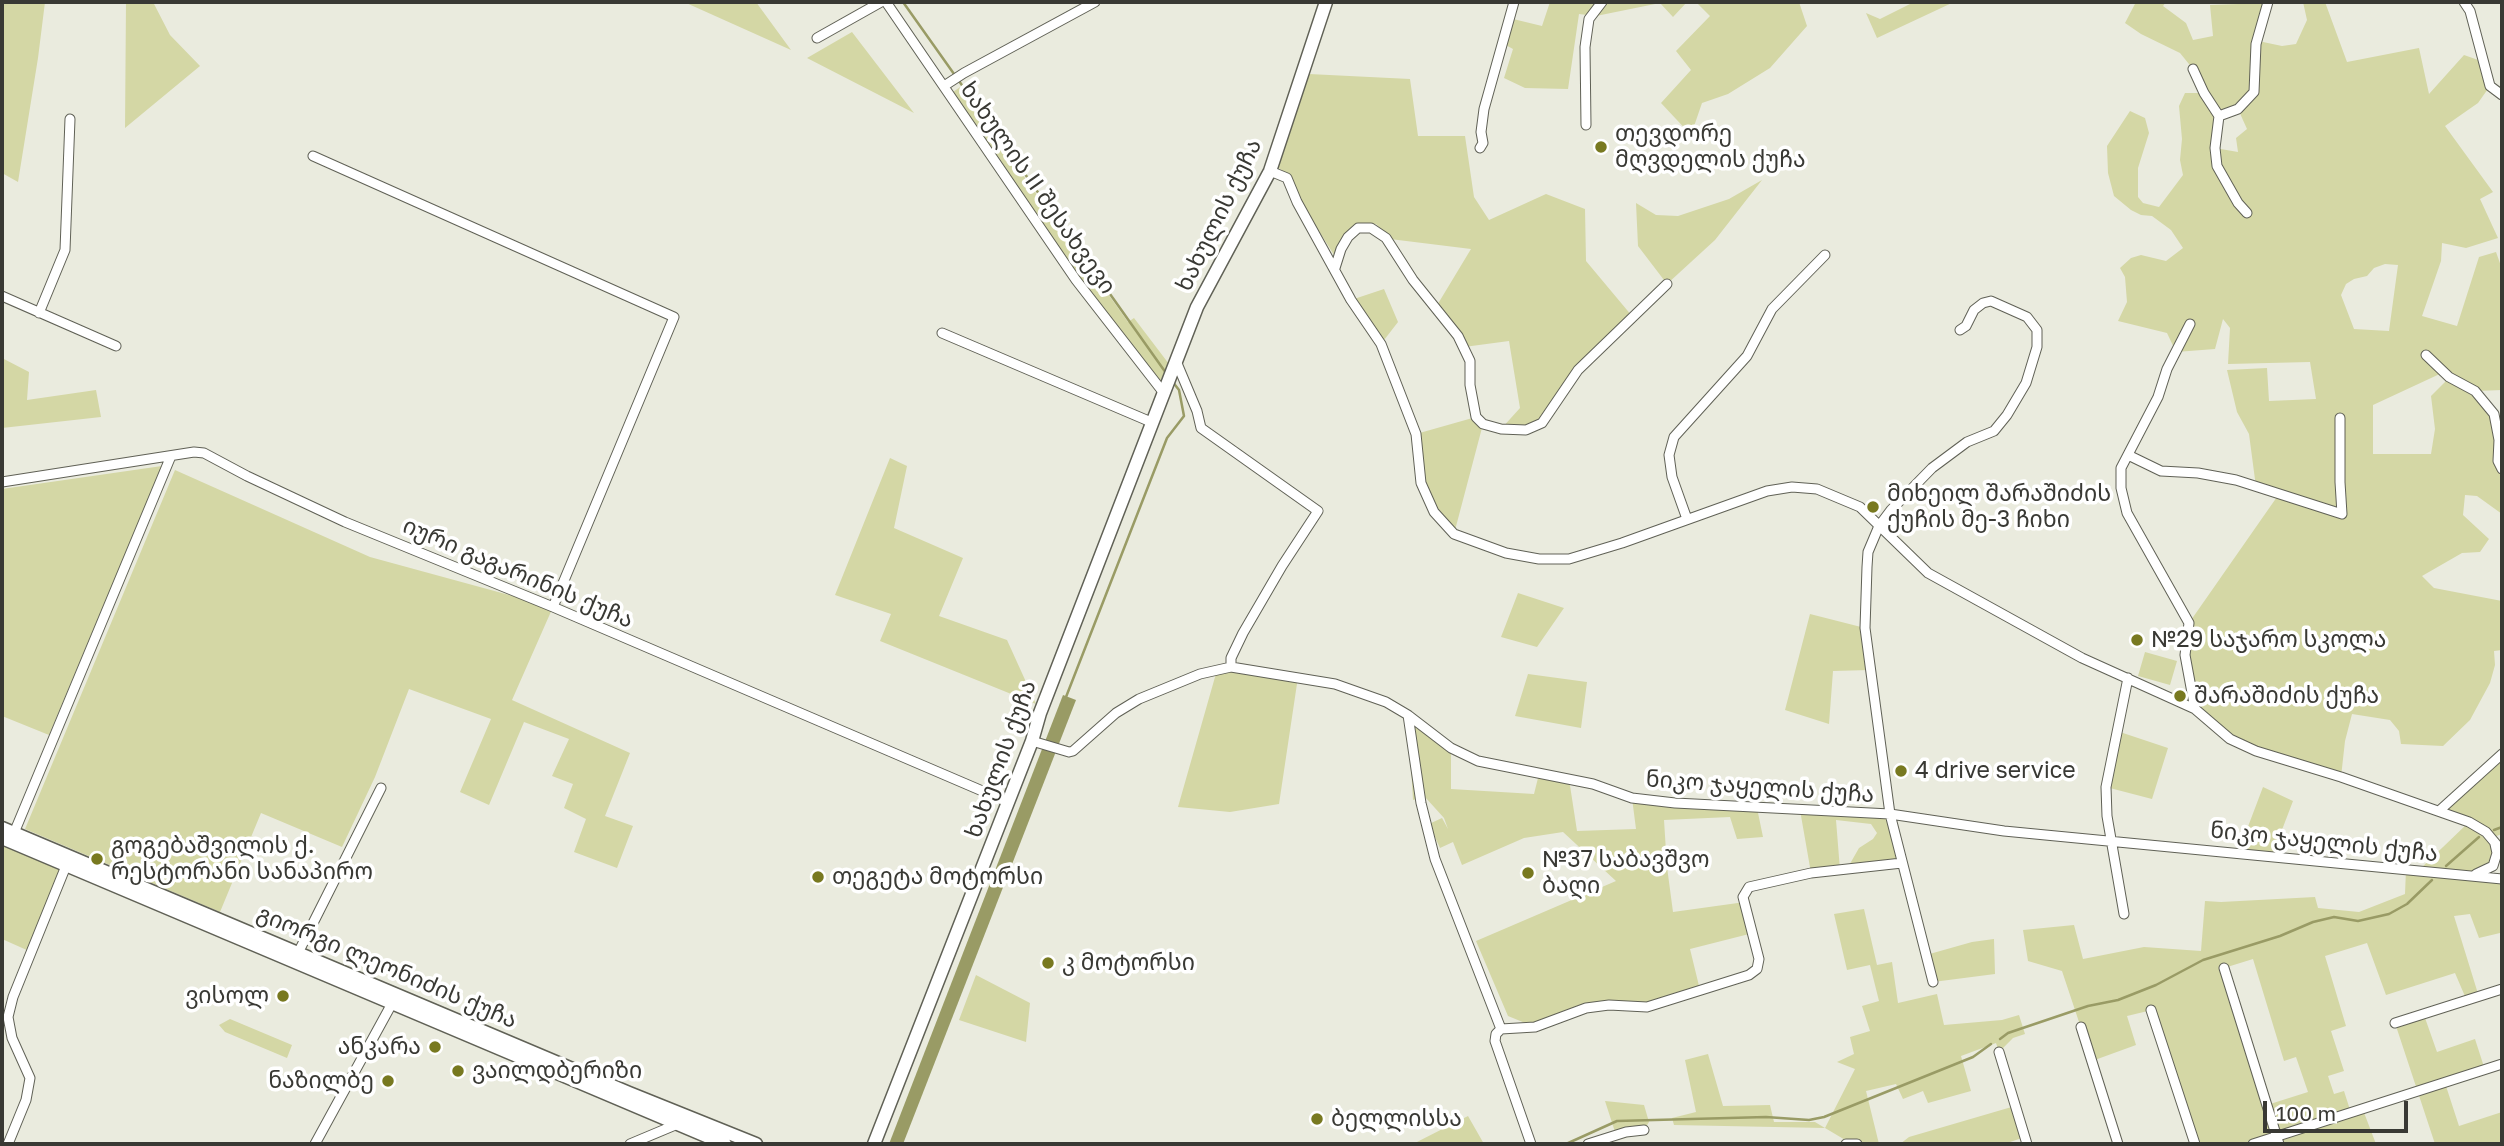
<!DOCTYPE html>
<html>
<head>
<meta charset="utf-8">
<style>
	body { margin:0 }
	#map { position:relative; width:2504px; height:1146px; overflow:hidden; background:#eaebde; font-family:"Golos Text",sans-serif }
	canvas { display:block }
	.frame { position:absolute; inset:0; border:4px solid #393934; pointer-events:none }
	.scale { position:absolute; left:2263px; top:1101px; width:145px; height:32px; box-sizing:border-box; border:4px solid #393934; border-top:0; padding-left:9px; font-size:21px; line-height:24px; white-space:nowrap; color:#393934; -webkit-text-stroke:5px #fff; paint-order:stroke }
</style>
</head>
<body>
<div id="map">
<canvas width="2504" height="1146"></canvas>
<div class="frame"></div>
<div class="scale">100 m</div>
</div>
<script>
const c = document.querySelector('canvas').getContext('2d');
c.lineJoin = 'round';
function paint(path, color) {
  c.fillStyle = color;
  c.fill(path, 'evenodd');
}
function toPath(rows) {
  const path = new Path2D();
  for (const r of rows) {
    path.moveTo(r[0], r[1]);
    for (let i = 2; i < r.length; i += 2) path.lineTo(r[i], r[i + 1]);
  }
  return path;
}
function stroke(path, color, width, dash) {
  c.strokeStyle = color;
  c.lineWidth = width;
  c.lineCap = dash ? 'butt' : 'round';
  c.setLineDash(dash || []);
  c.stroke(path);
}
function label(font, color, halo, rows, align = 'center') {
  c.font = font + ' "Golos Text","Noto Sans Georgian",sans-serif';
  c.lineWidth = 7;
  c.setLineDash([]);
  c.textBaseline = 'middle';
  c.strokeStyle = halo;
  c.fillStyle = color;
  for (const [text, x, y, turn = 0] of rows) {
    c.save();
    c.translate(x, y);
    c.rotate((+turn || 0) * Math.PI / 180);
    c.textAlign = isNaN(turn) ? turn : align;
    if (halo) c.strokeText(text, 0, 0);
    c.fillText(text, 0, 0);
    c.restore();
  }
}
paint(toPath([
	[2,2,45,2,38,58,18,182,2,173],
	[126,2,153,2,170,35,200,66,125,128],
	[684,2,756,2,791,50],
	[1550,2,1687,2,1673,17,1660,3,1596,16,1579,14,1568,89,1525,88,1504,78,1513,49,1502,43,1509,18,1542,26],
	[1696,2,1799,2,1807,26,1770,68,1728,94,1702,103,1691,135,1661,103,1691,70,1676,51,1710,16],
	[1914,2,1954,2,1877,38,1866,13,1880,19],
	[2136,2,2166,2,2163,6,2186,23,2193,40,2213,36,2210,5,2267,3,2257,44,2263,42,2282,46,2296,44,2307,20,2303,2,2325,2,2347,62,2419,48,2429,94,2464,55,2481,61,2490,86,2478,103,2445,126,2493,192,2480,199,2498,238,2466,248,2442,243,2441,261,2422,316,2457,326,2479,257,2496,252,2502,269,2502,390,2476,391,2494,414,2502,469,2502,514,2477,496,2465,495,2463,515,2489,539,2480,552,2462,553,2422,576,2434,588,2502,601,2502,650,2494,651,2495,665,2490,683,2470,720,2443,746,2401,744,2399,731,2390,720,2352,714,2345,741,2341,777,2230,739,2192,708,2185,655,2189,623,2279,494,2256,487,2249,434,2237,412,2227,370,2267,368,2269,401,2316,399,2310,362,2228,364,2230,328,2223,319,2215,349,2176,352,2167,333,2118,321,2127,302,2125,277,2120,268,2131,258,2141,255,2166,261,2183,248,2171,230,2152,216,2141,215,2131,210,2114,196,2108,173,2107,146,2130,111,2145,118,2149,133,2138,168,2138,197,2143,203,2159,207,2183,175,2180,160,2182,139,2179,106,2185,93,2203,93,2193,69,2180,53,2141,34,2125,23],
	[2238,109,2247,129,2236,138,2238,152,2215,148,2219,116],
	[2385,264,2398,265,2389,331,2354,329,2341,295,2346,284,2354,279,2367,276,2374,268],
	[2444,372,2449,378,2431,396,2435,429,2431,454,2373,454,2373,405],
	[852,32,914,113,807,58],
	[1309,74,1410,79,1418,136,1465,136,1474,197,1489,220,1546,194,1585,209,1586,261,1632,316,1578,370,1542,423,1526,430,1501,429,1520,408,1509,341,1464,347,1436,307,1471,249,1390,239,1376,224,1357,223,1343,238,1336,258,1310,217,1289,175,1277,167],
	[966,83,1023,175,1128,322,1134,318,1169,364,1160,381,1076,279,953,92],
	[1762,180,1715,240,1667,284,1638,246,1636,203,1656,215,1678,216,1729,199],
	[1384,289,1398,322,1381,344,1351,300],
	[2,358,29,372,27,400,96,390,101,417,2,428],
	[1476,417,1483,424,1454,534,1434,512,1421,483,1416,434],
	[890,458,907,466,894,528,963,558,939,616,1007,640,1036,704,880,641,891,614,835,595],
	[162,466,49,735,2,716,2,489],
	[175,470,370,557,553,607,512,700,630,753,605,816,633,826,617,868,574,852,586,819,564,808,573,784,552,776,569,739,524,722,489,805,460,792,491,719,409,689,375,777,342,847,261,813,220,912,25,829],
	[1518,593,1564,608,1537,647,1501,637],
	[1810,614,1865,628,1870,670,1833,671,1829,724,1785,710],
	[2145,652,2177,661,2170,685,2138,676],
	[1217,670,1298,677,1279,804,1230,812,1178,807],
	[1528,674,1587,682,1581,728,1515,716],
	[1408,715,1451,748,1451,789,1534,794,1539,774,1569,779,1577,831,1636,829,1632,798,1757,808,1763,837,1737,839,1730,817,1664,820,1667,867,1673,912,1745,902,1753,933,1690,949,1700,990,1647,1007,1609,1005,1535,1027,1508,1016,1476,941,1616,881,1563,832,1524,838,1462,865,1453,842,1440,848,1429,824,1442,818,1448,829,1444,818,1425,797,1413,800],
	[2117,731,2168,748,2152,799,2106,787],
	[2502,754,2502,834,2491,838,2496,859,2473,876,2502,879,2502,936,2500,933,2479,938,2470,914,2454,916,2479,997,2467,1001,2455,973,2386,995,2367,943,2325,956,2346,1026,2331,1031,2344,1071,2328,1076,2334,1094,2344,1091,2351,1113,2363,1110,2376,1144,2195,1144,2152,1010,2127,1016,2136,1045,2092,1061,2062,971,2028,961,2023,930,2074,925,2083,959,2144,947,2201,951,2205,901,2221,902,2315,897,2318,908,2359,912,2405,894,2406,870,2418,871,2468,823,2439,811],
	[2253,959,2284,1061,2296,1057,2308,1092,2267,1105,2224,968],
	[2263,787,2293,801,2272,856,2238,853],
	[1800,810,1890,814,1902,863,1847,869,1859,848,1873,839,1877,833,1871,824,1836,820,1840,870,1811,873],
	[2,843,62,868,29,951,2,939],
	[1864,909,1877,965,1892,962,1898,1003,1937,994,1944,1025,2002,1020,2019,1015,2025,1034,2013,1038,1999,1052,1996,1043,1961,1056,1971,1091,1928,1103,1923,1091,1903,1099,1896,1084,1866,1091,1879,1144,1672,1144,1680,1142,1852,1144,1825,1128,1674,1125,1672,1118,1696,1112,1685,1060,1708,1054,1723,1106,1770,1105,1774,1122,1815,1122,1825,1128,1855,1069,1837,1062,1854,1054,1850,1037,1870,1031,1862,1006,1879,1001,1870,965,1847,970,1834,914],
	[1994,939,1995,974,1933,982,1926,955,1972,942],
	[976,975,1030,1003,1026,1042,959,1020],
	[2424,1015,2437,1052,2475,1039,2485,1070,2445,1083,2459,1126,2502,1112,2502,1144,2435,1144,2395,1023],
	[230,1019,292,1045,287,1058,225,1032,219,1025],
	[1605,1101,1644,1105,1649,1122,1644,1130,1616,1135],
	[2015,1106,2025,1137,2004,1144,1900,1144,1909,1137],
	[1468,1116,1484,1144,1413,1144]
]), '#d4d7a5');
paint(toPath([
	[1063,695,1076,700,903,1144,889,1144]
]), '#999b65');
stroke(toPath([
	[903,2,1166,373],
	[1066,697,1167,438,1184,416,1179,390,1172,381],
	[2494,830,2502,827],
	[2446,866,2479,837],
	[2000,1039,2008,1033,2088,1006,2118,1000,2156,985,2203,960,2280,936,2313,922,2334,917,2358,921,2389,914,2407,904,2432,880],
	[1566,1144,1617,1121,1766,1117,1809,1120,1824,1117,1973,1057,1991,1044]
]), '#999b65', 2.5);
const street = toPath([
	[886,2,1076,280,1163,392],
	[2464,2,2470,11,2490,86,2502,95],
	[817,38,881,2],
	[2193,69,2204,93,2219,116,2215,148,2217,166,2238,203,2247,213],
	[944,86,964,73,1095,2],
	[2219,116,2238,109,2254,92,2256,44,2268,2],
	[1586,125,1585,47,1589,19,1602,2],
	[1480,148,1483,143,1481,132,1484,109,1514,2],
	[313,156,674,317,553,607],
	[1270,171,1287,178,1297,202,1351,300,1381,344,1416,434,1421,483,1434,512,1454,534,1506,553,1539,559,1569,559,1622,543,1767,491,1792,487,1817,489,1860,507,1928,573,2082,658,2195,709,2230,739,2256,751,2341,777,2469,822,2486,832,2502,851],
	[1335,268,1341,249,1348,237,1358,228,1371,228,1386,238,1413,280,1458,336,1470,361,1470,385,1476,417,1483,424,1501,429,1526,430,1542,423,1578,370,1667,284],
	[2,296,116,346],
	[39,313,65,250,70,119],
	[2190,324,2167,369,2158,397,2121,468,2121,488,2127,513,2189,623,2185,655,2195,709],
	[942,333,1151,422],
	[2426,355,2449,377,2475,391,2494,414,2499,440,2498,461,2502,469],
	[1176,361,1197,411,1201,428,1318,511,1282,566,1243,633,1231,658,1231,667],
	[2128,455,2161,471,2198,473,2236,480,2342,514,2340,482,2340,418],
	[2,482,194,452,204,453,247,476,345,522,553,607,1008,802],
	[1687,519,1672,477,1669,455,1674,437,1747,356,1772,309,1825,255],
	[1408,715,1421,803,1435,859,1501,1029],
	[1032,741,1069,752,1073,751,1116,713,1139,699,1200,674,1231,667,1335,684,1386,702,1408,715,1451,748,1478,761,1593,784,1632,798,1675,803,1890,814,2004,831,2502,879],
	[2439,811,2502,754],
	[14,833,171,456],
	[2476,874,2493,866,2497,853,2495,844],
	[2124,914,2107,816,2106,787,2128,678],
	[298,953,381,788],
	[2224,968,2279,1144],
	[1933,982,1890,814,1865,628,1867,567,1868,552,1879,526,1891,510,1932,468,1967,442,1994,431,2007,415,2026,383,2037,347,2037,330,2027,317,1991,301,1983,303,1974,310,1966,326,1960,330],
	[2151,1010,2195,1144],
	[2395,1023,2502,989],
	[2081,1027,2118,1144],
	[1999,1052,2027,1144],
	[8,1144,26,1100,30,1078,12,1038,8,1017,13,997,68,861],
	[315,1144,395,998],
	[630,1144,680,1123],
	[1531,1144,1495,1041,1496,1034,1501,1029,1535,1027,1586,1008,1609,1005,1647,1007,1749,975,1757,969,1759,959,1743,897,1749,887,1811,873,1902,863],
	[1588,1144,1626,1132,1644,1130],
	[1846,1144,1857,1144],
	[2253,1144,2502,1064]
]);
const secondary = toPath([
	[2,828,629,1093,756,1144],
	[2,838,725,1144],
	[874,1144,1032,741,1040,713,1197,307,1270,171,1326,2]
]);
stroke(street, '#606156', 11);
stroke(secondary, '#606156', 15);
stroke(street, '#fff', 9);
stroke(secondary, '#fff', 12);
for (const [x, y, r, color] of [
	[1601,147,7,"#787920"],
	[1873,507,7,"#787920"],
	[2137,640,7,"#787920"],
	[2180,696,7,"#787920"],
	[1901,771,7,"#787920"],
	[97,859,7,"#787920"],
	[1528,873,7,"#787920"],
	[818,877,7,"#787920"],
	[1048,963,7,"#787920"],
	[283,996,7,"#787920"],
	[435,1047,7,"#787920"],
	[458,1071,7,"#787920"],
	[388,1081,7,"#787920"],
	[1317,1119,7,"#787920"]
]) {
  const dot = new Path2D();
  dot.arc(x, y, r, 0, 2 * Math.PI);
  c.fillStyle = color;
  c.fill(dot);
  stroke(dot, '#fff', 2.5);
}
label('23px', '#393934', '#fff', [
	["თევდორე",1615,134],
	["მღვდელის ქუჩა",1615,160],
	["მიხეილ შარაშიძის",1887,494],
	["ქუჩის მე-3 ჩიხი",1887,520],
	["№29 საჯარო სკოლა",2151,640],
	["შარაშიძის ქუჩა",2194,696],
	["4 drive service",1915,771],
	["გოგებაშვილის ქ.",111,846],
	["რესტორანი სანაპირო",111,872],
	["№37 საბავშვო",1542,860],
	["ბაღი",1542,886],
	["თეგეტა მოტორსი",832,877],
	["კ მოტორსი",1062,963],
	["ვისოლ",269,996,"right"],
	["ანკარა",421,1047,"right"],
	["ვაილდბერიზი",472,1071],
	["ნაზილბე",374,1081,"right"],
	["ბელლისსა",1331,1119]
], 'left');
label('23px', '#393934', '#fff', [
	["ხახულის II შესახვევი",1038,188,55],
	["ხახულის ქუჩა",1219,215,-64],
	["იური გაგარინის ქუჩა",518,573,23],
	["ხახულის ქუჩა",1001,759,-70],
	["ნიკო ჯაყელის ქუჩა",1760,787,4],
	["ნიკო ჯაყელის ქუჩა",2324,842,6],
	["გიორგი ლეონიძის ქუჩა",387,967,23]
]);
</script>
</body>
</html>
